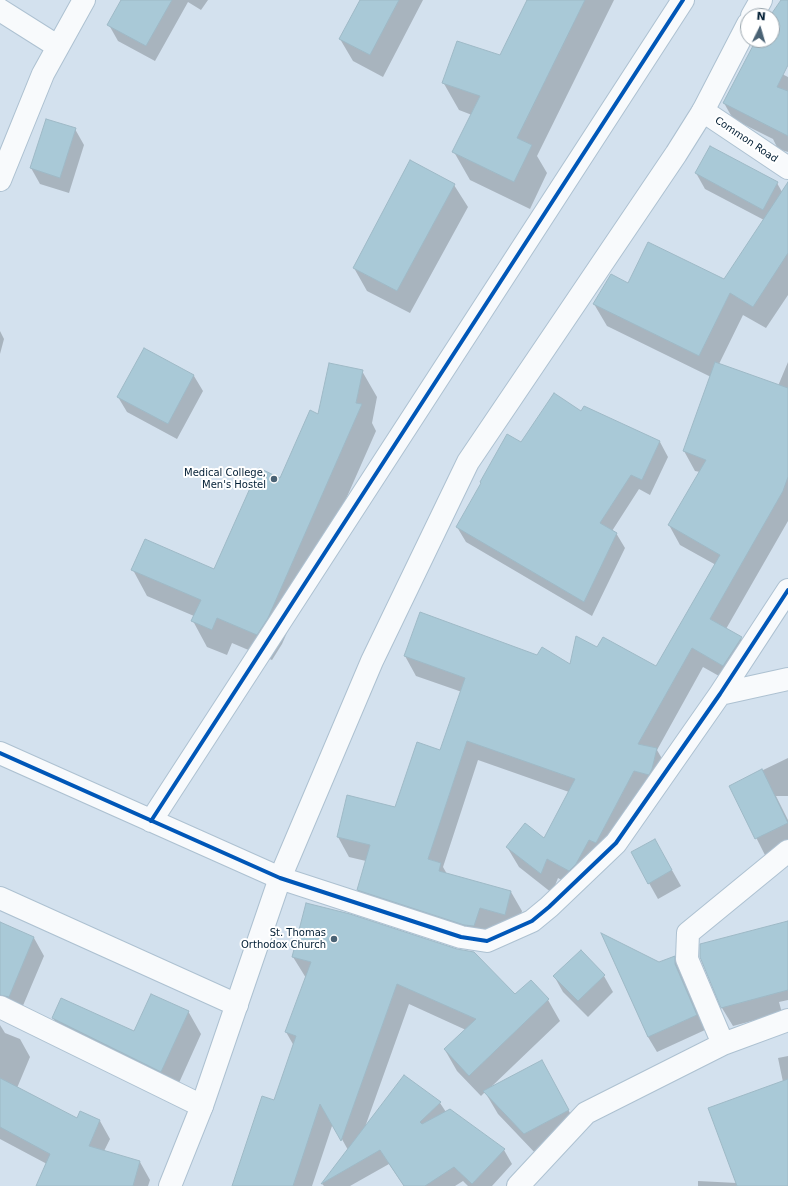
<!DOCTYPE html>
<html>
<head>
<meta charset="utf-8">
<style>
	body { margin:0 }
	#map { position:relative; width:788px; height:1186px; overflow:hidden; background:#d3e1ee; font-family:"DejaVu Sans",sans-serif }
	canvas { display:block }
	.north { position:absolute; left:740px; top:8px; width:40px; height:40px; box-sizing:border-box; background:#fff; border:1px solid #99a5ad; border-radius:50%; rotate:5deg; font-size:11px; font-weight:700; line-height:16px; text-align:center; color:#001d33 }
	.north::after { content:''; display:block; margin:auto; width:14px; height:18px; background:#4a6274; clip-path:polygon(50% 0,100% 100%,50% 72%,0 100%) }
</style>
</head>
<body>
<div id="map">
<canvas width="788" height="1186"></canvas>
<div class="north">N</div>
</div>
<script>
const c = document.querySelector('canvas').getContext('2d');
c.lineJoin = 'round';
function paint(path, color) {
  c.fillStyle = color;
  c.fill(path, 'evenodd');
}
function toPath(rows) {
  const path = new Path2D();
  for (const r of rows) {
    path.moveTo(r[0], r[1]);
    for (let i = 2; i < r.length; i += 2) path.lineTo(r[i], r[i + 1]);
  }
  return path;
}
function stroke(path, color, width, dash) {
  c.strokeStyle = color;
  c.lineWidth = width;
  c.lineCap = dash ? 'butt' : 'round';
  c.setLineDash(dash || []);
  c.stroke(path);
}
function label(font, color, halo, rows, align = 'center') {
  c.font = font + ' "DejaVu Sans",sans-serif';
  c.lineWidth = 4;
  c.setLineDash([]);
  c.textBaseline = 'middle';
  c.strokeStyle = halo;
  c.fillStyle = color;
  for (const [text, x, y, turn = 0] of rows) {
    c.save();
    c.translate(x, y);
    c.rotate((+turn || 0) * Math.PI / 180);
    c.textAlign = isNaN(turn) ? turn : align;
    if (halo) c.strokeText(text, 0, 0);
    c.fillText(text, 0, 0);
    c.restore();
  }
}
paint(toPath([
	[123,0,208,0,201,10,188,2,155,61,118,41,109,25],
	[361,0,423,0,383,77,353,61,340,39],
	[528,0,614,0,537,156,547,173,530,209,470,180,454,152,472,115,459,110,443,82,500,57],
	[748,57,788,77,788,152,778,149,773,139,733,119,724,103],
	[46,120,75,129,84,145,69,193,40,184,31,168],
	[696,173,777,183,786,199,788,211,788,295,766,328,743,315,719,364,778,386,788,362,788,521,726,629,741,638,753,658,735,685,703,667,657,750,668,769,580,890,558,878,552,893,519,867,507,847,544,840,569,792,478,760,443,867,447,874,511,892,522,911,516,934,491,927,485,946,369,909,358,890,366,861,349,857,338,837,396,808,441,751,462,692,416,676,405,656,538,656,571,665,597,649,657,668,716,565,680,545,669,525,700,472,695,471,684,451,711,377,607,326,594,304,628,285,724,281,764,220,705,189],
	[454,185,468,207,410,313,367,291,354,268],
	[0,331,4,339,0,354],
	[144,349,194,376,203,391,177,439,127,412,118,397],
	[362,371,377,397,372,423,376,431,282,644,272,660,232,643,227,655,207,647,193,621,194,616,147,596,133,570,215,570,281,479,319,415],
	[584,407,660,442,668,457,650,495,639,489,612,531,616,533,625,548,592,616,466,542,457,527,522,443,582,413],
	[788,758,788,796,776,796,788,820,788,846,766,857,730,786],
	[664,856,681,886,658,899,649,883],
	[788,922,788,1000,779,1002,782,1013,733,1026,722,1008],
	[0,923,34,938,44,956,19,1015,0,1019],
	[603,936,659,964,674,957,683,971,683,979,705,1030,657,1052,648,1037],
	[581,951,604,976,613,992,588,1017,563,992,554,976],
	[293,957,515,996,548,1000,560,1021,490,1088,554,1084,581,1133,538,1156,498,1114,485,1092,481,1096,457,1071,445,1050,466,1030,409,1004,365,1127,405,1076,440,1103,446,1112,504,1150,512,1164,492,1186,468,1186,463,1181,455,1186,404,1186,389,1164,350,1186,324,1186,322,1184,348,1150,333,1123,312,1186,233,1186,275,1101,294,1046,286,1032,306,978],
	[188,1011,201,1034,174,1094,66,1041,53,1018,134,1032],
	[0,1025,5,1033,20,1039,30,1057,17,1088,77,1119,100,1121,110,1139,104,1151,140,1162,150,1180,148,1186,37,1186,47,1164,0,1139],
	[788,1056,788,1186,698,1186,698,1181,737,1183,783,1082,778,1058]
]), '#0003');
const building = toPath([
	[121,0,172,0,146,46,107,25,121,0],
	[360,0,399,0,370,55,339,39,360,0],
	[527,0,585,0,517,138,532,145,514,182,452,152,480,96,442,83,457,41,500,55,527,0],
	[781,0,788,0,788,65,777,87,788,91,788,136,723,103,756,40,772,40,772,16,770,16,781,0],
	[46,119,76,128,60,178,30,168,46,119],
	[710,146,778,182,763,210,695,173,710,146],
	[410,160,455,184,397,291,353,268,410,160],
	[788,182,788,253,753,307,730,293,699,356,593,304,611,274,628,283,648,242,724,279,788,182],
	[144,348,194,375,168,424,117,397,144,348],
	[715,362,788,388,788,477,783,491,710,619,742,637,723,666,692,648,638,744,657,748,652,769,649,775,634,771,596,843,589,840,576,864,569,871,547,859,541,874,506,847,525,823,544,838,575,779,467,741,428,859,441,863,439,871,511,891,505,915,480,908,474,926,464,925,357,890,370,845,337,837,347,795,395,807,417,742,440,750,465,678,404,656,420,612,537,655,542,647,570,664,576,636,597,647,603,637,656,666,720,555,668,525,706,460,683,451,715,362],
	[329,363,363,370,356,403,362,404,268,618,257,635,217,618,212,630,191,621,201,600,131,570,145,539,214,569,259,468,280,478,310,410,318,414,329,363],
	[554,393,581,411,584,406,660,441,642,480,631,475,600,523,617,533,584,602,456,527,481,483,480,482,507,434,521,442,554,393],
	[762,769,788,823,755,839,729,786,762,769],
	[655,839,672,870,648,884,631,852,655,839],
	[306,903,350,914,457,949,474,952,515,994,531,980,549,999,469,1076,444,1049,476,1019,397,984,341,1141,320,1104,293,1186,232,1186,262,1096,274,1100,296,1036,285,1032,311,962,292,957,306,903],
	[788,921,788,990,721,1008,700,957,700,944,788,921],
	[0,922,34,937,9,997,0,995,0,922],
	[601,933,659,962,675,956,675,964,697,1015,648,1037,601,933],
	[581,950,605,975,578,1001,553,976,581,950],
	[151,994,189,1011,161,1072,52,1018,61,998,134,1031,151,994],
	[542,1060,569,1110,524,1134,483,1091,542,1060],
	[404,1075,441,1102,420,1122,422,1124,450,1109,505,1149,472,1184,454,1167,425,1186,404,1186,380,1150,321,1184,404,1075],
	[0,1078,77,1118,80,1111,100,1120,89,1146,140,1161,133,1186,36,1186,50,1154,0,1127,0,1078],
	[788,1079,788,1186,737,1186,708,1108,788,1079]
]);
paint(building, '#a9c9d7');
stroke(building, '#9eb9c6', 1);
const minor = toPath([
	[0,10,57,46],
	[703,111,788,168],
	[0,180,43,74,84,0],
	[720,694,788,679],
	[0,753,280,878,461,937,487,941,532,921,549,907,616,843,720,694,788,590],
	[151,821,683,0],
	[0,898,237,1005],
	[0,1007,202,1106],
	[723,1044,788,1020],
	[518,1186,586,1113,723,1044,687,959,688,933,788,851]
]);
const major = toPath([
	[752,16,761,0],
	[170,1186,202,1106,280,878,372,661,468,462,676,154,703,111,748,24]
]);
stroke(minor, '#adc1d1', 24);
stroke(major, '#adc1d1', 24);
stroke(minor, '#f8fafc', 22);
stroke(major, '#f8fafc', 22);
stroke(toPath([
	[0,753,280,878,461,937,487,941,532,921,549,907,616,843,720,694,788,590],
	[151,821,683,0]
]), '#0057b8', 4);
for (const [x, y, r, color] of [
	[274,479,4,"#4a6274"],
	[334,939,4,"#4a6274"]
]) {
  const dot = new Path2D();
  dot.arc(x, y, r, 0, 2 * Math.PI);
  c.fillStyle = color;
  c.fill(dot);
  stroke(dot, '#fff', 1.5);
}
label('10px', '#001d33', '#fff', [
	["Common Road",746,140,34]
]);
label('10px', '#001d33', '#fff', [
	["Medical College,",266,473],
	["Men's Hostel",266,485],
	["St. Thomas",326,933],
	["Orthodox Church",326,945]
], 'right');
</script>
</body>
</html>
